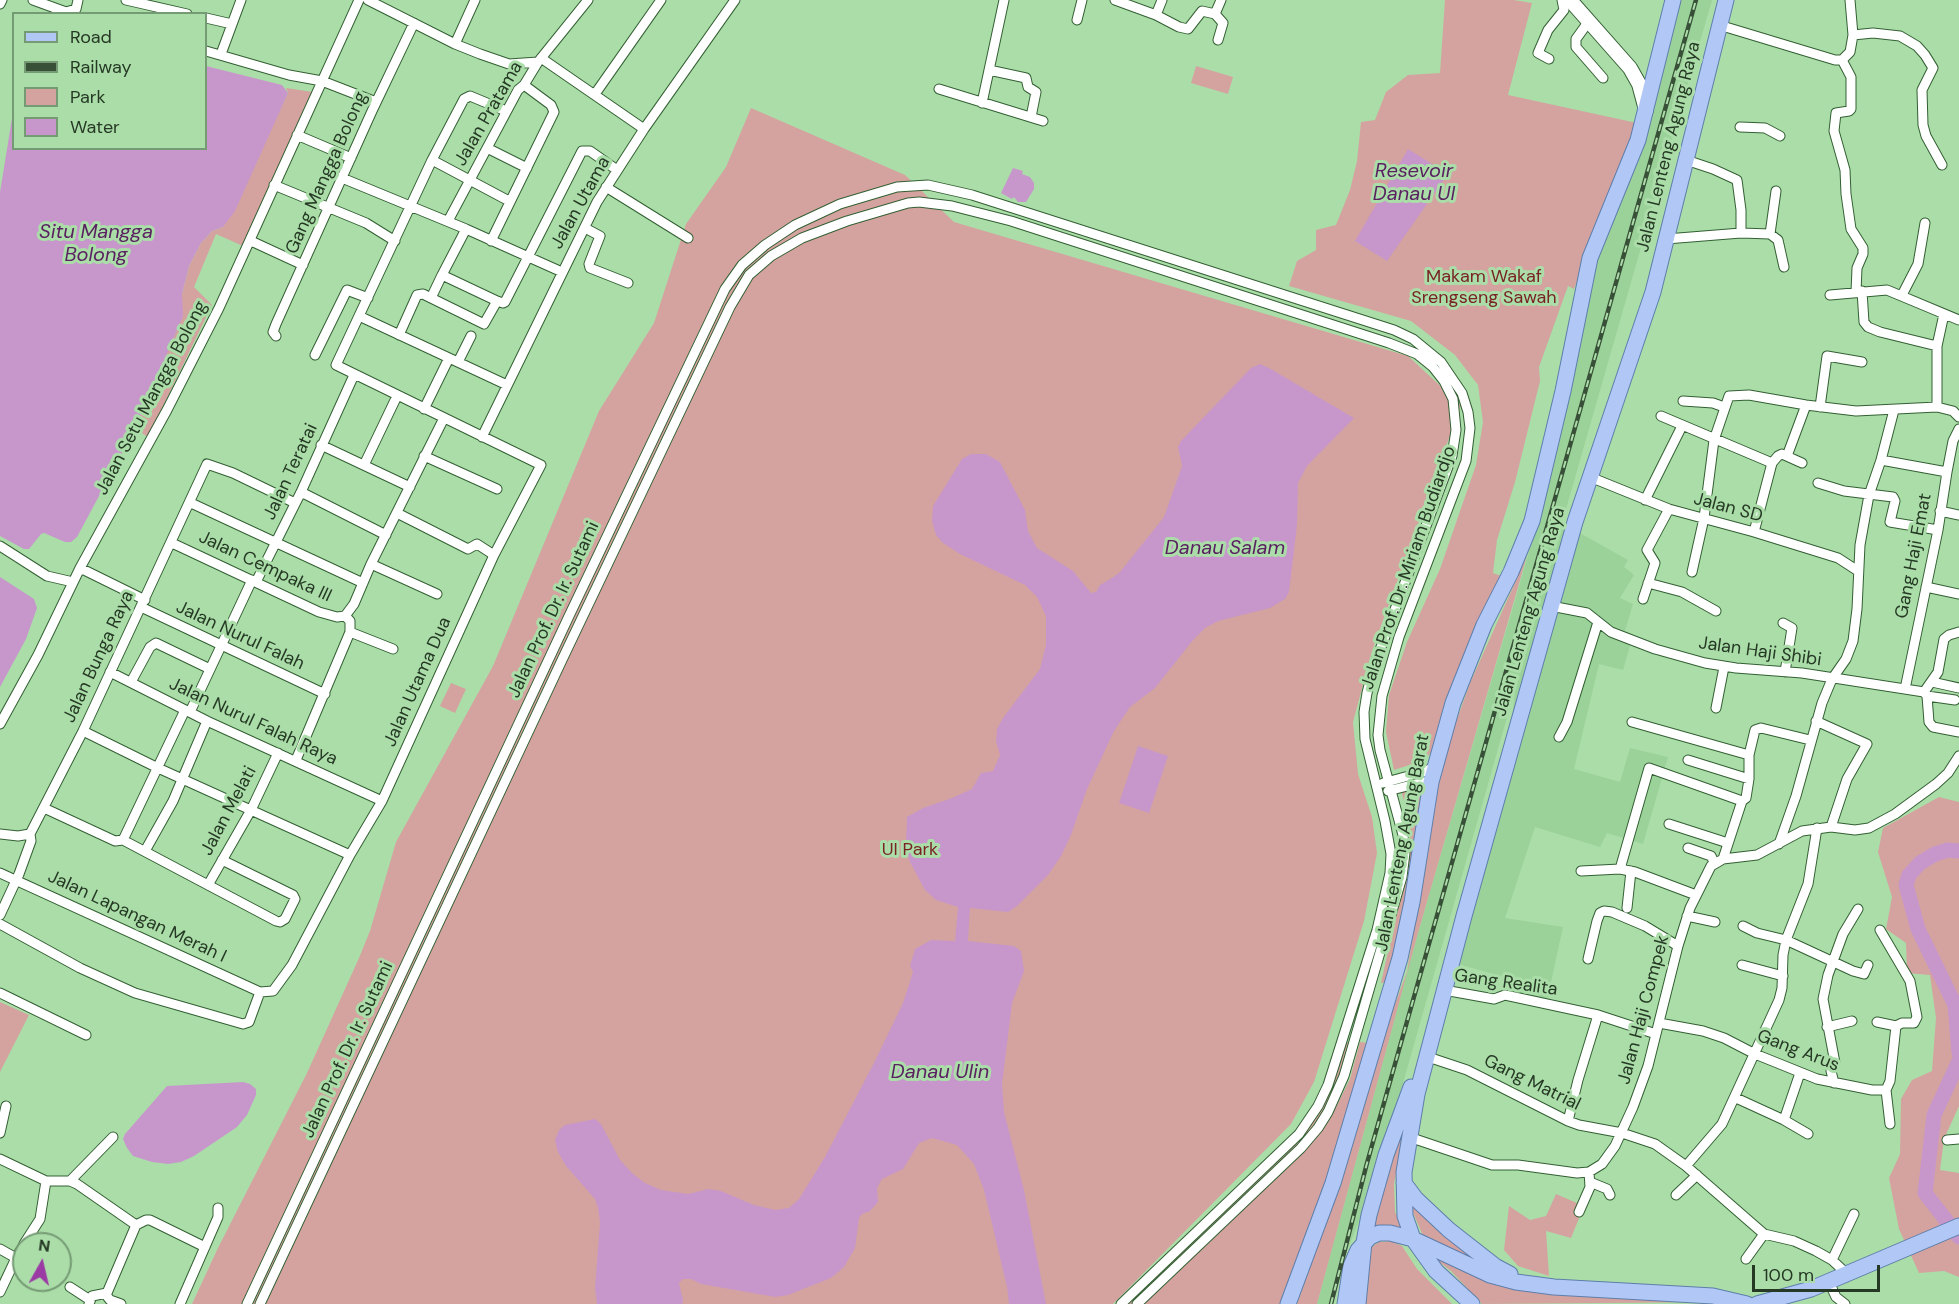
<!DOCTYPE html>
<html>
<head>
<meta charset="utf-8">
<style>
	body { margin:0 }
	#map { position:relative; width:1959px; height:1304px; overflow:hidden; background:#abdda9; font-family:"DM Sans",sans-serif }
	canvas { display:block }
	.legend { position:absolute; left:12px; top:12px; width:195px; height:138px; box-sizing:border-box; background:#abdda9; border:2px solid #759b74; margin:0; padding:8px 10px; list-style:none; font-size:18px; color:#253924 }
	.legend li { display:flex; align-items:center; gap:12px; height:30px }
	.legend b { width:30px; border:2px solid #759b74 }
	.north { position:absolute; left:12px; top:1232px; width:60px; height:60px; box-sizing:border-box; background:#abdda9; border:2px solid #759b74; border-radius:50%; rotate:8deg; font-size:16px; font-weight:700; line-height:24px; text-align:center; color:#253924 }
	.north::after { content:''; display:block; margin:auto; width:21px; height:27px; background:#9b3ca5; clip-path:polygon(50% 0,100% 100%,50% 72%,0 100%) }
	.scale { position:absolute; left:1752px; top:1265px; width:128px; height:27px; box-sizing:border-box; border:3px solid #253924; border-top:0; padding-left:8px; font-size:18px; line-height:21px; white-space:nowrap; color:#253924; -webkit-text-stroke:4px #abdda9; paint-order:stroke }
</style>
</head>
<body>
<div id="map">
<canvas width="1959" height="1304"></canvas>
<ul class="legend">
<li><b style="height:8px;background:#b1c8f7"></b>Road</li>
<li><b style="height:8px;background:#385037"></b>Railway</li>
<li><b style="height:16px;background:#d4a39f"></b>Park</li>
<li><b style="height:16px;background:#c797cb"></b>Water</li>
</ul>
<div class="north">N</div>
<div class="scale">100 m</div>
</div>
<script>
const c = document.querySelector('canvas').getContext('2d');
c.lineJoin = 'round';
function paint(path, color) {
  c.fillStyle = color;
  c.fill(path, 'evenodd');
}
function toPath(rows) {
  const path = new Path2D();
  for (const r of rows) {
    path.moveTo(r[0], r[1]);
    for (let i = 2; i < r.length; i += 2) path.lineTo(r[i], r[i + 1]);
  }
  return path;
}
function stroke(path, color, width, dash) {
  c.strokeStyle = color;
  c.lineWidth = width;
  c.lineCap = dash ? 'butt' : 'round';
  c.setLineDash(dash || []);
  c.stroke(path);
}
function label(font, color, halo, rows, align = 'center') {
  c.font = font + ' "DM Sans",sans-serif';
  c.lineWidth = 6;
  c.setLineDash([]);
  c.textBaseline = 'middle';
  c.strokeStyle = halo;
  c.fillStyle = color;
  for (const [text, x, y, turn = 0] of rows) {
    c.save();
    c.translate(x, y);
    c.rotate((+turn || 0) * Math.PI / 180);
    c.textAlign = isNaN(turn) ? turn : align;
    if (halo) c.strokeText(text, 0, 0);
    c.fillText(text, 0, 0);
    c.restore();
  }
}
paint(toPath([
	[1680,0,1712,0,1562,523,1628,560,1624,567,1634,575,1620,598,1633,604,1625,631,1633,635,1623,670,1599,664,1574,769,1620,782,1630,748,1668,757,1643,844,1607,833,1600,847,1535,827,1505,918,1563,927,1547,1000,1505,994,1508,978,1454,963,1505,788,1515,689,1376,1178,1337,1276,1331,1304,1317,1304,1418,933,1543,504,1599,253]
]), '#9bd299');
paint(toPath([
	[1445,0,1514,0,1532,3,1508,95,1637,123,1574,289,1568,286,1539,367,1540,381,1515,482,1497,540,1493,573,1504,577,1434,748,1425,760,1394,770,1386,732,1389,695,1407,642,1440,569,1476,465,1483,422,1478,385,1455,355,1411,321,1289,286,1297,261,1316,250,1316,230,1336,225,1350,190,1357,161,1361,122,1375,120,1386,92,1408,75,1440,73],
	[1196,66,1233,77,1228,94,1191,83],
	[286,88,313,92,243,246,216,234,194,287,212,305,148,437,135,429,182,316,182,294,189,266,201,243,212,231,223,227,288,93],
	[751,108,905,175,954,222,1408,356,1461,405,1372,651,1353,722,1358,774,1372,817,1377,853,1364,921,1314,1082,1291,1124,1113,1304,192,1304,217,1250,307,1073,359,958,370,931,396,842,493,666,599,411,654,323,686,224,726,167],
	[1527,556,1418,933,1317,1304,1297,1304,1348,1157,1381,1041,1407,972,1440,767,1470,683],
	[451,683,466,689,455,713,440,706],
	[1419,785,1425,789,1398,947,1387,982,1381,983,1406,871,1409,838,1407,813,1401,790],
	[1939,797,1959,802,1959,1106,1944,1139,1940,1170,1959,1173,1959,1277,1944,1271,1919,1273,1899,1229,1889,1178,1900,1154,1901,1099,1912,1080,1932,1071,1936,1018,1930,975,1907,973,1906,943,1886,929,1892,897,1878,852,1883,828],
	[0,1002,29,1015,0,1072],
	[1346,1042,1350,1043,1341,1075,1324,1111,1305,1139,1133,1304,1126,1304,1261,1175,1329,1093],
	[1360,1042,1368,1043,1348,1114,1288,1304,1139,1304,1293,1158,1331,1117,1350,1079],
	[1410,1097,1394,1184,1395,1212,1406,1233,1374,1229,1382,1187],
	[1556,1194,1584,1206,1571,1238,1546,1231,1549,1276,1518,1266,1504,1250,1509,1206,1530,1220,1546,1216],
	[1407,1198,1491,1271,1423,1236],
	[1391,1241,1402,1246,1417,1269,1452,1304,1363,1304,1370,1248,1379,1242],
	[1430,1255,1474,1274,1718,1302,1482,1304,1451,1271]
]), '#d4a39f');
paint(toPath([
	[206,66,282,85,288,93,235,211,223,227,212,231,201,243,189,266,182,294,183,316,135,429,77,537,71,542,65,542,44,533,41,534,29,549,24,549,0,536,0,192,13,112,14,148,206,148],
	[1408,149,1448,174,1387,261,1355,241],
	[1013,168,1023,171,1022,174,1030,177,1034,183,1034,189,1026,202,1018,202,1014,197,1012,199,1001,193],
	[1260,364,1269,368,1354,418,1307,466,1298,483,1297,525,1289,592,1285,599,1270,608,1218,621,1205,628,1193,640,1155,688,1130,707,1114,731,1087,789,1071,835,1061,856,1048,875,1017,906,1008,912,970,908,968,941,1014,946,1021,951,1024,971,1012,1003,1002,1084,1004,1112,1024,1190,1046,1304,1009,1304,1007,1287,984,1190,974,1164,957,1145,932,1138,919,1143,903,1169,882,1179,877,1188,878,1202,870,1211,862,1214,859,1218,855,1248,844,1267,831,1278,788,1295,775,1297,701,1284,691,1279,683,1279,679,1283,683,1300,682,1304,597,1304,595,1288,600,1222,598,1208,595,1199,566,1166,558,1152,555,1140,559,1130,565,1125,595,1119,601,1124,620,1160,632,1173,645,1183,661,1190,688,1194,708,1189,721,1191,754,1205,775,1210,789,1208,799,1199,825,1157,876,1059,903,1003,913,972,910,966,915,949,931,940,955,941,958,907,936,900,925,890,909,860,906,845,907,817,923,808,952,798,972,789,981,773,993,771,1000,755,996,741,997,729,1003,718,1040,669,1046,645,1046,616,1037,597,1025,585,960,554,943,543,936,535,932,521,933,506,962,459,971,454,986,454,1000,462,1025,510,1028,531,1037,548,1073,571,1091,593,1096,592,1100,585,1112,578,1120,572,1164,517,1182,466,1178,447,1181,441,1251,368],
	[0,577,34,599,37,608,26,639,0,687],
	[1138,746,1168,756,1149,813,1119,803],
	[243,1082,250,1084,256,1089,256,1095,247,1115,237,1127,194,1156,181,1162,168,1164,152,1162,133,1156,127,1148,123,1139,125,1134,167,1086]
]), '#c797cb');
stroke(toPath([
	[1959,851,1948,850,1935,854,1920,863,1909,875,1906,885,1918,929,1955,1005,1959,1053],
	[1959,1061,1934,1115,1925,1193,1959,1237]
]), '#c797cb', 15);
const minor = toPath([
	[33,0,66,12,76,9,78,0],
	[126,0,187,14],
	[368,0,455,44,480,54,509,64,538,62],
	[1115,0,1156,15,1179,27,1188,29,1202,11,1215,14,1223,23,1218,40],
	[0,4,2,0],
	[1215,14,1221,0],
	[1156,15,1162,0],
	[206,18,232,24],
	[1077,20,1082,0],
	[1589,21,1576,39,1576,47,1603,78],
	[1719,25,1835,60,1842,60,1850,52,1853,35,1850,0],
	[1853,35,1873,33,1900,36,1917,46,1925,55,1933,68,1922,90,1923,125,1926,136,1942,165],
	[455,44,475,0],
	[206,51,289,75,322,81,376,102],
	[221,54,241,0],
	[541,58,644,129],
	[1549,59,1538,53,1548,30,1564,10,1562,0],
	[1842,60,1851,77,1851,109,1849,111,1836,113,1834,131,1845,170,1846,194,1851,229,1863,248,1863,254,1857,268,1856,292],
	[989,70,1026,78,1028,87,1036,92,1031,117],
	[939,89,1043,121],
	[595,94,661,0],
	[982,103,1004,0],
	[1740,127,1765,128,1780,136],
	[297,135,351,158],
	[487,148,527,168],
	[432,160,509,201],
	[1686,160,1713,169,1737,180,1741,210,1741,233],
	[342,178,466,229,562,272],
	[274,185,366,223,395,241],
	[606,187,688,238],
	[448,221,518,90,524,85,538,62,588,0],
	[585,228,600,236,589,264,590,268,628,283],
	[1770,234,1776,191],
	[1666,239,1741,233,1770,234,1778,240,1784,267],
	[251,241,303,265],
	[491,241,554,112,551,105,524,85],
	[442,275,497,301,484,324,431,298,442,275,466,229],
	[1862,291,1864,322,1868,327,1880,332,1937,346],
	[1830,295,1887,290,1959,320],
	[1902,295,1918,264,1925,223],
	[497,301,503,303,505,302,582,151,590,151,617,170],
	[359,316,507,385],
	[399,335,417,295,423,294,431,298],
	[276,336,273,332,276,324,372,111,414,23],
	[315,355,347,290,368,298],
	[458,362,471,336],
	[1683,401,1713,403,1724,407],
	[1820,407,1827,356,1862,362],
	[1937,407,1937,346,1944,314],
	[424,409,449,358],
	[1661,416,1772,463],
	[482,437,597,202,644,129,735,0],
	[321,445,410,487],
	[424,456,497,489],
	[1787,456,1806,405],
	[1881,460,1947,472],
	[364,465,397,396],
	[1590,477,1669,509,1754,532,1838,558,1858,571],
	[1818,483,1844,491,1893,497,1895,501,1890,522,1938,530],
	[301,492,386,535],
	[1645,500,1682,426],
	[191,503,363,583],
	[1940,511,1959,515],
	[397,513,466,548,468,549,477,544,494,555],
	[1754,532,1772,463,1778,456,1782,454,1802,463],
	[172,543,319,612,337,617,345,616],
	[0,546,47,576,73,582],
	[371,564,437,594],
	[80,568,145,600],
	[1692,572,1704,518,1714,440,1729,396,1749,395,1806,405,1856,411,1937,407,1953,411,1959,417],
	[256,582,301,492,354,375],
	[1648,583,1682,592,1716,611],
	[1926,587,1959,594],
	[1643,599,1655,563,1647,550,1669,509],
	[1551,606,1587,613,1611,632,1655,649,1705,663,1736,668,1802,673,1924,692,1927,696,1929,722,1933,727,1959,732],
	[141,607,325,694],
	[345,616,354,604,371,564,444,418],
	[1783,623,1792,628,1785,672],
	[350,632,393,649],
	[110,672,207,721,382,801],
	[131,682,150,647,156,643,210,669],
	[1932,682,1959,688],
	[1905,689,1938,530,1947,472,1953,441,1959,429],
	[1924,692,1938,672,1944,639,1949,635,1959,632],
	[1927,696,1955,700],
	[1716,708,1724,667],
	[190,712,252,580],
	[1816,721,1867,744,1847,779,1831,827],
	[1632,722,1749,755],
	[0,724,38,655,80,568,167,410,219,308,359,0],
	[83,731,158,768,350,855],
	[1559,737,1567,722,1598,622],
	[296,760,350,632,350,621,345,616],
	[1688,760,1749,779],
	[1383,783,1423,772,1435,767],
	[1388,791,1423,782,1431,782],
	[44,808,115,841,123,840,276,921,280,922,285,919,295,899,293,895,222,860],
	[1669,824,1728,843],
	[0,834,18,836,30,834,83,731,207,464,233,473,295,503],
	[123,840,185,710],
	[1779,844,1796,796,1822,703,1832,679,1846,659,1853,641,1857,609,1860,545,1869,495,1881,460,1894,410],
	[1688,848,1711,856,1714,862],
	[145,851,173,801,207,721],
	[1723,859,1742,801,1746,798,1749,779,1749,755,1755,730,1761,728,1810,740],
	[1620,869,1649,768,1742,801],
	[1581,871,1620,869,1635,872,1696,895],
	[0,873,260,992,273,991,292,965,350,855,382,801,494,555,541,465,336,365,432,160,464,99,470,96,506,111],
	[208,885,251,810,278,753],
	[1627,908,1631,871],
	[0,915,19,874,31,841,30,834],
	[1687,916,1715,922],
	[0,924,80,968,135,993,243,1024,249,1022,260,992],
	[1743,926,1757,933,1786,940,1853,971,1864,974,1868,965],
	[1588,959,1597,921,1600,913,1604,911,1612,912,1645,926,1678,946],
	[1742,965,1783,976],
	[1444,990,1494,999,1505,995,1598,1015,1656,1034],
	[0,993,86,1035],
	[1877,1022,1896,1026],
	[1659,1023,1703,1031,1724,1038,1755,1054,1817,1079,1872,1090,1886,1090,1890,1081,1896,1026,1902,1023,1914,1023,1917,1017,1910,981,1880,930],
	[1827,1027,1852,1021],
	[1428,1057,1467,1070,1568,1121,1579,1125,1622,1133,1655,1144,1686,1166,1764,1234,1794,1241,1816,1251,1832,1260,1847,1274],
	[1834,1083,1831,1071,1835,1063,1823,999,1828,975,1843,934,1858,909],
	[1886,1090,1890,1124],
	[1736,1098,1784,1120,1808,1134],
	[1784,1120,1800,1073],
	[1568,1121,1578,1080,1598,1015],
	[0,1133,6,1106],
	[1409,1137,1492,1165,1518,1165,1577,1173,1589,1172,1602,1164,1615,1146,1633,1107,1648,1066,1678,946,1690,908,1711,866,1723,859,1757,855,1802,831,1831,827,1855,830,1869,828,1895,814,1936,784,1948,773,1959,756],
	[1947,1140,1959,1139],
	[0,1159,46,1181,70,1181,77,1184,136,1225],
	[1686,1166,1722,1124,1779,1000,1782,988,1783,955,1786,940,1808,884,1817,828],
	[70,1181,113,1137],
	[1590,1182,1607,1189,1610,1195],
	[1676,1195,1697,1175],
	[1579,1212,1590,1187,1589,1172],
	[136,1225,146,1220,150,1220,205,1247],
	[24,1244,40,1219,46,1181],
	[0,1249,16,1258,24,1245],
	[1746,1259,1764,1234],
	[1832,1260,1854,1214],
	[1829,1282,1836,1297,1845,1304],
	[70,1287,90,1300],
	[0,1292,16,1258],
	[106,1295,110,1300,121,1304],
	[89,1304,92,1296,107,1293,136,1225],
	[180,1304,218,1217,218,1208],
	[247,1304,569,616,725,289,742,265,765,245,795,225,840,204,897,187,928,185,972,195,1394,330,1413,339,1441,362,1462,393,1468,412,1470,428,1466,461,1399,637,1382,696,1378,735,1380,750,1403,835,1405,853,1402,877,1344,1076,1328,1112,1318,1128,1301,1148,1137,1304],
	[260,1304,562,660,730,307,749,275,771,256,802,238,847,221,908,203,919,202,952,206,1011,221,1389,343,1417,354,1433,367,1444,381,1453,399,1456,430,1452,456,1374,666,1367,693,1364,712,1365,739,1385,821,1391,854,1390,873,1377,930,1328,1085,1318,1106,1299,1134,1121,1304]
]);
const secondary = toPath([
	[1570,0,1630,68,1639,84,1646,110]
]);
const primary = toPath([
	[1404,1183,1416,1199,1449,1230,1495,1266,1510,1274],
	[1288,1304,1333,1183,1400,958,1412,902,1431,782,1453,703,1484,625,1511,572,1532,521,1563,391,1590,258,1638,140,1673,0],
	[1345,1304,1351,1266,1358,1250,1370,1237,1379,1233,1390,1233,1413,1239,1490,1275,1516,1282,1554,1287,1713,1296,1747,1304],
	[1358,1304,1364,1242,1369,1215,1386,1155,1411,1087],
	[1472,1304,1436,1271,1413,1239,1405,1216,1404,1172,1417,1094,1464,916,1575,522,1653,292,1726,0],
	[1757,1304,1811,1289,1959,1226]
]);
stroke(minor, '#336033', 11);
stroke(secondary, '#336033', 16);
stroke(primary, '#5e7eaa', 17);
stroke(minor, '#fff', 9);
stroke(secondary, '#fff', 14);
stroke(primary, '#b1c8f7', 15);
const rail = toPath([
	[1331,1304,1367,1163,1696,0]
]);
stroke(rail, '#385037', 4.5);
stroke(rail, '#abdda9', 2, [7]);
label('18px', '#253924', '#abdda9', [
	["Jalan Pratama",489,114,-60],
	["Jalan Lenteng Agung Raya",1669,147,-76],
	["Gang Mangga Bolong",327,173,-66],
	["Jalan Utama",581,203,-61],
	["Jalan Setu Mangga Bolong",152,398,-62],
	["Jalan Teratai",291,472,-65],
	["Jalan SD",1728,508,15],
	["Gang Haji Emat",1914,556,-79],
	["Jalan Cempaka III",265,567,25],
	["Jalan Prof. Dr. Miriam Budiardjo",1409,568,-71],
	["Jalan Prof. Dr. Ir. Sutami",554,610,-65],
	["Jalan Lenteng Agung Raya",1530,612,-74],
	["Jalan Nurul Falah",240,636,25],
	["Jalan Haji Shibi",1760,652,8],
	["Jalan Bunga Raya",99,657,-65],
	["Jalan Utama Dua",418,682,-66],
	["Jalan Nurul Falah Raya",253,722,25],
	["Jalan Melati",229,811,-62],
	["Jalan Lenteng Agung Barat",1403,843,-79],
	["Jalan Lapangan Merah I",137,917,25],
	["Gang Realita",1506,983,8],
	["Jalan Haji Compek",1644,1010,-75],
	["Jalan Prof. Dr. Ir. Sutami",348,1050,-65],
	["Gang Arus",1798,1051,21],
	["Gang Matrial",1532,1083,26]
]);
label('18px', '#782224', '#abdda9', [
	["Makam Wakaf",1484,277],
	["Srengseng Sawah",1484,298],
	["UI Park",910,850]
]);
label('italic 20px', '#5a2160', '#abdda9', [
	["Resevoir",1414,172],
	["Danau UI",1414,195],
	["Situ Mangga",96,233],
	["Bolong",96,256],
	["Danau Salam",1225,549],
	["Danau Ulin",940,1073]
]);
</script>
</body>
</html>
